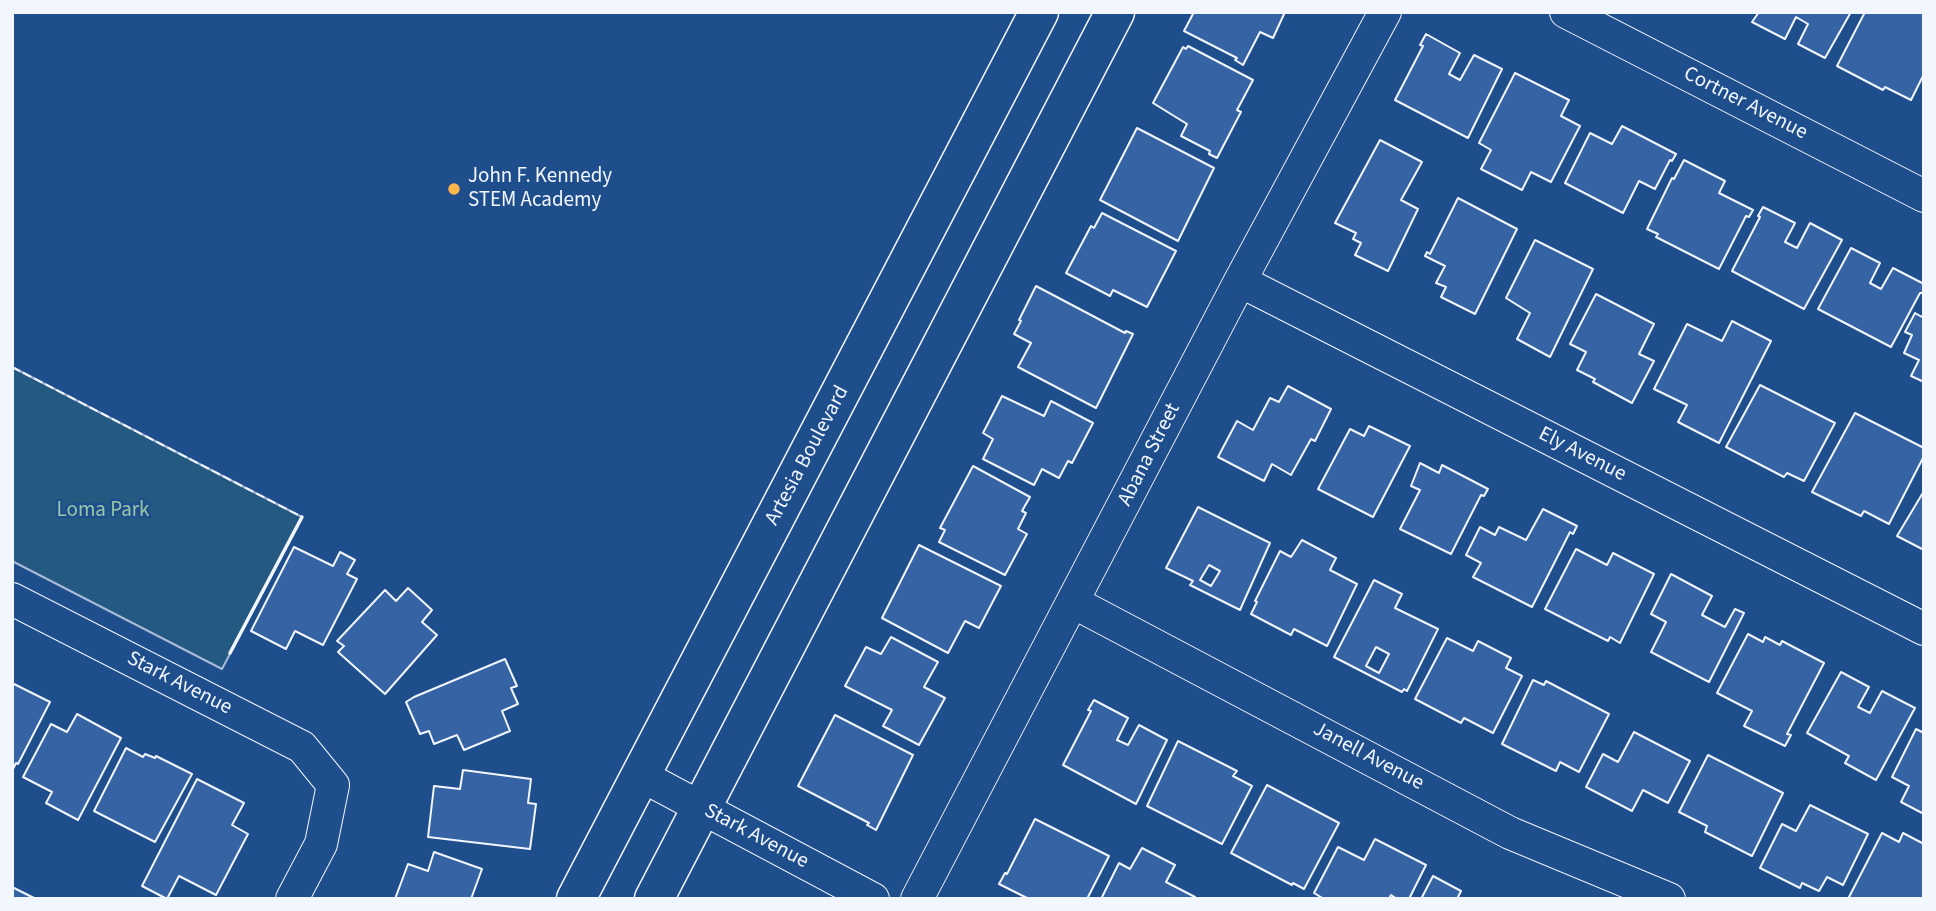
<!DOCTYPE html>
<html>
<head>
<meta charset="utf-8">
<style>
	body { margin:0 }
	#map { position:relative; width:1936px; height:911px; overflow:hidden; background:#1f4e8c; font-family:"Source Sans 3",sans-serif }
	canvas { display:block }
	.frame { position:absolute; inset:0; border:14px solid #f2f6ff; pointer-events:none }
</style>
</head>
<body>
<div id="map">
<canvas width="1936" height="911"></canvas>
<div class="frame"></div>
</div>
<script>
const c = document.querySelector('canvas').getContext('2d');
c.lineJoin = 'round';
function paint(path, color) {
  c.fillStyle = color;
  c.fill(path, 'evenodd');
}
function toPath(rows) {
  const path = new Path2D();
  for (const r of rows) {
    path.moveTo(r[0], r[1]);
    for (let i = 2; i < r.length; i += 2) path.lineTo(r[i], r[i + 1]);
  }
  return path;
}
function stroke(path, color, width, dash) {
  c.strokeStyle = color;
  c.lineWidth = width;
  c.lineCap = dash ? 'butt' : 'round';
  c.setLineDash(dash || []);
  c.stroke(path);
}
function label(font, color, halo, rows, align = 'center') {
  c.font = font + ' "Source Sans 3",sans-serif';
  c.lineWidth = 5;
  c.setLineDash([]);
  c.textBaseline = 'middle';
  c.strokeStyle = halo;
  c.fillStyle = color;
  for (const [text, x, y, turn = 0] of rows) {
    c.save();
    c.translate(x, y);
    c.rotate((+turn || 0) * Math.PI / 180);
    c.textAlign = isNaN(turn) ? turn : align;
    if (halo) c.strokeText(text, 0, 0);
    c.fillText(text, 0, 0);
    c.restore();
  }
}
const green = toPath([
	[12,367,302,517,222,669,12,561,12,367]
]);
paint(green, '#245a82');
stroke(green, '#a8bbd7', 2);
const building = toPath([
	[1194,12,1285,12,1273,38,1260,32,1243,65,1235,60,1237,58,1184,31,1194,12],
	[1759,12,1851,12,1825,58,1798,44,1808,24,1796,17,1785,39,1752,22,1759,12],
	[1865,12,1924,12,1924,74,1911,100,1885,87,1883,90,1837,66,1865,12],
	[1426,34,1460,53,1449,74,1460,80,1474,55,1502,69,1468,138,1395,100,1423,46,1420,45,1426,34],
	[1188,46,1253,80,1237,110,1241,112,1217,158,1209,154,1210,151,1181,136,1187,124,1153,103,1183,47,1186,49,1188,46],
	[1515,73,1569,100,1561,116,1580,126,1551,182,1531,172,1522,190,1481,169,1491,150,1479,143,1515,73],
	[1622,126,1676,154,1672,161,1670,160,1655,189,1639,181,1623,213,1565,183,1590,133,1612,144,1622,126],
	[1137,128,1214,168,1178,241,1100,200,1137,128],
	[1380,140,1422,162,1401,200,1418,209,1388,271,1355,255,1361,243,1353,239,1356,233,1335,223,1380,140],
	[1684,160,1725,181,1719,193,1753,210,1749,217,1746,216,1719,269,1656,237,1658,234,1647,229,1672,178,1674,179,1684,160],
	[1458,198,1517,229,1475,314,1441,297,1446,287,1436,283,1445,266,1425,256,1427,252,1430,254,1458,198],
	[1763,207,1795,223,1785,242,1797,248,1810,223,1842,240,1804,309,1732,271,1760,217,1758,216,1763,207],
	[1102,213,1176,251,1147,307,1113,290,1110,296,1066,273,1091,226,1094,228,1102,213],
	[1535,240,1593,269,1550,357,1517,339,1530,313,1506,298,1535,240],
	[1851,248,1880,263,1870,283,1881,289,1893,268,1924,284,1924,290,1922,293,1920,293,1891,347,1818,309,1851,248],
	[1036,286,1125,333,1126,331,1133,334,1096,408,1018,367,1031,343,1014,334,1021,321,1019,320,1036,286],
	[1596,294,1654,324,1639,354,1654,361,1632,403,1593,382,1595,379,1577,370,1586,352,1570,344,1596,294],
	[1915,313,1922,317,1924,313,1924,382,1911,376,1919,360,1904,353,1912,335,1905,332,1915,313],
	[1732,321,1771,341,1719,443,1678,422,1687,405,1654,389,1687,324,1722,341,1732,321],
	[1760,385,1835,423,1804,481,1787,473,1784,477,1726,447,1760,385],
	[1288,386,1331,409,1315,441,1311,439,1291,475,1272,464,1264,481,1218,457,1237,421,1253,430,1270,398,1279,402,1288,386],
	[1002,396,1044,416,1051,401,1093,423,1072,463,1068,461,1059,478,1042,469,1034,485,983,459,993,439,983,433,1002,396],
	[1855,413,1924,448,1924,456,1889,524,1864,511,1861,516,1812,492,1855,413],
	[1369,426,1410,446,1373,517,1318,489,1350,429,1364,436,1369,426],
	[1420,463,1439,473,1442,465,1488,489,1484,496,1481,495,1451,554,1400,529,1420,490,1411,486,1420,463],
	[973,466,1030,497,1022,511,1026,513,1018,529,1027,534,1005,575,939,542,945,530,940,528,973,466],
	[1924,491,1924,550,1897,536,1924,491],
	[1198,507,1270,543,1240,610,1190,585,1193,581,1166,568,1198,507],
	[1209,565,1220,571,1211,586,1200,580,1209,565],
	[1543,509,1577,526,1573,534,1570,532,1532,607,1473,577,1481,563,1466,555,1480,527,1495,535,1499,527,1526,540,1543,509],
	[1302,540,1336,558,1330,570,1357,584,1327,646,1294,629,1291,635,1251,614,1257,602,1255,601,1280,551,1291,557,1302,540],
	[919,545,1001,586,979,628,965,621,948,653,882,618,919,545],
	[294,547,333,566,340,552,355,560,347,574,357,579,323,645,295,631,286,649,251,631,294,547],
	[1576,549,1607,565,1613,553,1654,574,1620,643,1610,637,1608,641,1545,609,1576,549],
	[1671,574,1712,596,1702,615,1725,627,1735,609,1744,613,1709,682,1651,652,1666,622,1651,614,1671,574],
	[1374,580,1402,594,1395,608,1438,629,1407,691,1404,689,1402,692,1334,657,1374,580],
	[1376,647,1389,654,1379,673,1366,666,1376,647],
	[408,588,432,610,422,622,437,635,385,694,338,652,344,646,337,641,385,590,396,601,408,588],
	[1748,634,1763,642,1765,637,1780,645,1782,641,1824,663,1787,734,1791,735,1785,746,1744,726,1752,711,1717,693,1748,634],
	[891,637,938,662,924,687,945,698,919,745,883,726,892,710,845,686,866,647,881,654,891,637],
	[1447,638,1473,651,1478,641,1511,658,1506,668,1522,676,1493,733,1464,718,1461,723,1415,699,1447,638],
	[505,659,517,686,511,688,518,704,502,711,510,731,464,750,457,735,434,744,429,731,420,734,406,702,414,697,505,659],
	[1841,672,1869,687,1858,707,1870,713,1882,691,1915,708,1876,780,1845,763,1849,756,1807,733,1841,672],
	[1533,680,1544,685,1546,681,1609,714,1579,772,1560,762,1556,771,1502,744,1533,680],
	[12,683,50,702,18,764,16,763,12,771,12,683],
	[1094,700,1128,718,1117,740,1128,745,1139,725,1167,740,1136,804,1063,765,1091,711,1088,710,1094,700],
	[77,714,121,738,78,820,46,803,52,792,23,777,51,724,67,732,77,714],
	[835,715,913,755,876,830,867,825,869,823,798,786,835,715],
	[1916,729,1924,733,1924,814,1901,802,1909,786,1892,777,1916,729],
	[1634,732,1690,761,1668,803,1643,790,1632,811,1586,787,1603,754,1618,762,1634,732],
	[1178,741,1237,771,1233,776,1252,786,1222,844,1147,806,1178,741],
	[126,748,143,757,145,754,155,758,156,756,192,774,155,842,94,811,126,748],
	[1708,755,1783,793,1752,856,1705,832,1707,826,1679,812,1708,755],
	[463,770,531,779,528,803,536,804,530,849,428,837,434,786,460,789,463,770],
	[197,779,244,803,232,825,248,834,216,895,179,876,167,899,142,886,197,779],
	[1267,785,1339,823,1304,889,1293,883,1292,885,1231,853,1267,785],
	[1810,805,1868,834,1843,885,1827,877,1819,891,1802,883,1800,888,1760,868,1782,824,1796,831,1810,805],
	[1035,819,1109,856,1087,899,1029,899,999,884,1005,873,1007,874,1035,819],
	[1882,833,1899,842,1903,833,1924,844,1924,899,1848,899,1882,833],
	[1375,839,1426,865,1409,899,1397,899,1391,895,1389,899,1324,899,1314,893,1338,847,1364,860,1375,839],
	[1142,848,1175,865,1166,882,1195,897,1194,899,1101,899,1119,863,1130,869,1142,848],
	[434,852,482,869,471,899,395,899,408,864,428,871,434,852],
	[1433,876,1461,891,1457,899,1421,899,1433,876],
	[12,887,36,899,12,899,12,887]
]);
paint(building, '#3563a3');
stroke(building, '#f2f6ff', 2);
const minor = toPath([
	[1566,12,1924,196],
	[1240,281,1924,629],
	[12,599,302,747,333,785,321,844,292,899],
	[1073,602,1510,833,1669,899],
	[640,775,873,899],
	[917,899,1240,281,1385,12]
]);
const secondary = toPath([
	[576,899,1039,12],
	[654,899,1115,12]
]);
stroke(minor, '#f2f6ff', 34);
stroke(secondary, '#f2f6ff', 41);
stroke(minor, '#1f4e8c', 32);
stroke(secondary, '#1f4e8c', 38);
stroke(toPath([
	[12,367,302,517]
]), '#f2f6ff', 2, [9, 3.5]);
stroke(toPath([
	[230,653,302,517]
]), '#f2f6ff', 3.5);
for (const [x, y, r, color] of [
	[454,189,7,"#ffb74d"]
]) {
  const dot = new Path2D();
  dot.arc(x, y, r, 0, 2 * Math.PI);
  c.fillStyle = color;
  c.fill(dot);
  stroke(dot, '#1f4e8c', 2.5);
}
label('21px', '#f2f6ff', '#1f4e8c', [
	["Cortner Avenue",1745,104,27],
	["Abana Street",1150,455,-63],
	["Ely Avenue",1582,455,27],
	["Artesia Boulevard",808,456,-62],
	["Stark Avenue",179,684,27],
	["Janell Avenue",1368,757,28],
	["Stark Avenue",756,837,28]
]);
label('21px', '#f2f6ff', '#1f4e8c', [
	["John F. Kennedy",468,177],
	["STEM Academy",468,201]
], 'left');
label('21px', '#97c8a6', '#1f4e8c', [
	["Loma Park",103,511]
]);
</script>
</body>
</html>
